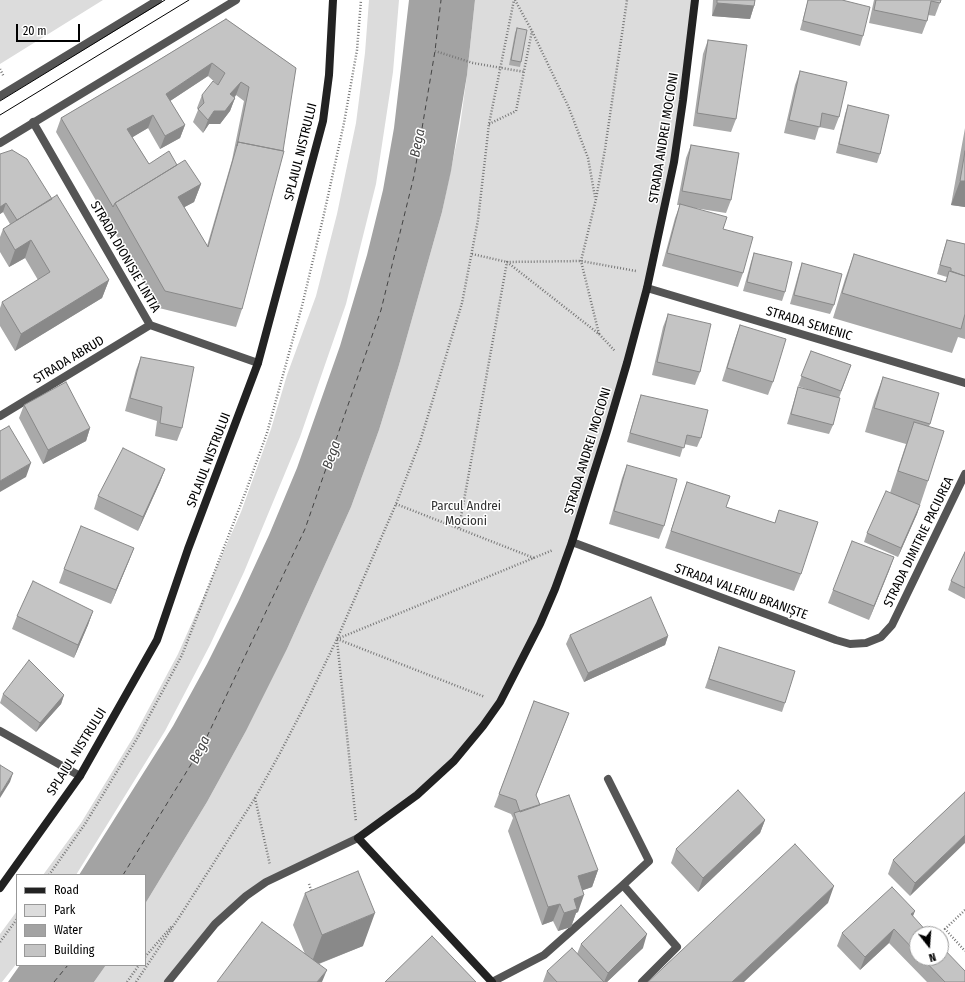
<!DOCTYPE html>
<html>
<head>
<meta charset="utf-8">
<style>
	body { margin:0 }
	#map { position:relative; width:965px; height:982px; overflow:hidden; background:#fff; font-family:"Fira Sans Condensed",sans-serif }
	canvas { display:block }
	.legend { position:absolute; left:16px; top:874px; width:130px; height:92px; box-sizing:border-box; background:#fff; border:1px solid #999; margin:0; padding:5px 7px; list-style:none; font-size:12px; color:#000 }
	.legend li { display:flex; align-items:center; gap:8px; height:20px }
	.legend b { width:20px; border:1px solid #999 }
	.north { position:absolute; left:909px; top:926px; width:40px; height:40px; box-sizing:border-box; background:#fff; border:1px solid #999; border-radius:50%; rotate:163deg; font-size:11px; font-weight:700; line-height:16px; text-align:center; color:#000 }
	.north::after { content:''; display:block; margin:auto; width:14px; height:18px; background:#000; clip-path:polygon(50% 0,100% 100%,50% 72%,0 100%) }
	.scale { position:absolute; left:16px; top:24px; width:64px; height:18px; box-sizing:border-box; border:2px solid #000; border-top:0; padding-left:5px; font-size:12px; line-height:14px; white-space:nowrap; color:#000; -webkit-text-stroke:3px #fff; paint-order:stroke }
</style>
</head>
<body>
<div id="map">
<canvas width="965" height="982"></canvas>
<ul class="legend">
<li><b style="height:5px;background:#222"></b>Road</li>
<li><b style="height:11px;background:#dcdcdc"></b>Park</li>
<li><b style="height:11px;background:#a3a3a3"></b>Water</li>
<li><b style="height:11px;background:#c4c4c4"></b>Building</li>
</ul>
<div class="north">N</div>
<div class="scale">20 m</div>
</div>
<script>
const c = document.querySelector('canvas').getContext('2d');
c.lineJoin = 'round';
function paint(path, color) {
  c.fillStyle = color;
  c.fill(path, 'evenodd');
}
function toPath(rows) {
  const path = new Path2D();
  for (const r of rows) {
    path.moveTo(r[0], r[1]);
    for (let i = 2; i < r.length; i += 2) path.lineTo(r[i], r[i + 1]);
  }
  return path;
}
function stroke(path, color, width, dash) {
  c.strokeStyle = color;
  c.lineWidth = width;
  c.lineCap = dash ? 'butt' : 'round';
  c.setLineDash(dash || []);
  c.stroke(path);
}
function label(font, color, halo, rows, align = 'center') {
  c.font = font + ' "Fira Sans Condensed",sans-serif';
  c.lineWidth = 3;
  c.setLineDash([]);
  c.textBaseline = 'middle';
  c.strokeStyle = halo;
  c.fillStyle = color;
  for (const [text, x, y, turn = 0] of rows) {
    c.save();
    c.translate(x, y);
    c.rotate((+turn || 0) * Math.PI / 180);
    c.textAlign = isNaN(turn) ? turn : align;
    if (halo) c.strokeText(text, 0, 0);
    c.fillText(text, 0, 0);
    c.restore();
  }
}
paint(toPath([
	[0,0,103,0,0,64],
	[369,0,399,0,393,72,376,184,346,304,300,437,244,572,210,645,165,731,76,875,43,875,81,823,134,736,178,654,241,512,271,429,287,375,316,296,337,214,356,123,365,53],
	[475,0,695,0,683,100,647,288,555,589,500,702,454,761,358,838,246,896,168,982,94,982,106,965,145,965,145,904,207,802,246,731,287,649,351,507,379,430,399,365,442,212,460,126,467,75],
	[17,911,17,963,2,982,0,982,0,934]
]), '#dcdcdc');
paint(toPath([
	[409,0,475,0,467,75,451,171,442,212,399,365,379,430,351,507,287,649,246,731,207,802,145,904,145,875,79,875,173,726,207,664,238,602,269,535,297,468,340,346,367,255,383,190,394,128],
	[20,965,106,965,94,982,8,982]
]), '#a3a3a3');
stroke(toPath([
	[123,875,203,745,305,529,381,310,414,176,435,51,441,0],
	[54,982,68,965]
]), '#444', 1, [5, 4]);
stroke(toPath([
	[515,0,532,31,569,108,588,158,595,197],
	[435,51,473,63,525,72],
	[0,69,4,77],
	[489,124,516,111,532,31],
	[472,254,507,262,599,334,615,351],
	[599,334,581,261,596,199,605,149,627,0],
	[396,504,534,558],
	[459,528,507,262,581,261,636,271],
	[337,639,553,550],
	[337,639,485,697],
	[337,640,356,822],
	[255,798,270,865],
	[49,875,85,824,138,737,182,655,246,491,267,433,302,306,324,214,344,123,357,50,361,0],
	[309,884,312,893],
	[965,910,945,929,965,951],
	[0,942,17,919],
	[145,957,172,926],
	[127,982,139,965],
	[136,982,180,916,255,798,280,753,305,705,337,639,396,504,420,442,462,303,478,220,489,124,514,0]
]), '#777', 2.5, [1, 2]);
stroke(toPath([
	[608,779,649,861,623,885],
	[492,982,544,955,623,885,677,947,642,982]
]), '#555', 8);
stroke(toPath([
	[0,96,158,0],
	[33,122,150,325,258,363],
	[0,143,236,0],
	[647,288,965,383],
	[0,416,150,325],
	[572,542,836,640,850,644,866,643,881,637,892,625,965,474],
	[0,731,80,776],
	[168,982,215,924,246,896,266,882,358,838]
]), '#555', 8);
stroke(toPath([
	[0,888,80,776,157,640,188,549,258,363,323,121,329,75,333,0],
	[492,982,358,838,417,795,454,761,483,726,500,702,518,667,540,624,555,589,572,542,607,431,627,363,647,288,674,162,683,100,695,0]
]), '#222', 8);
stroke(toPath([
	[0,101,165,0],
	[0,115,189,0]
]), '#000', 1);
paint(toPath([
	[713,0,755,0,754,6,750,19,712,16],
	[808,0,842,0,863,36,860,46,800,30],
	[874,0,941,0,935,16,928,15,927,21,922,34,869,23],
	[226,19,296,68,242,309,236,327,159,308,108,221,56,132,61,118,149,66],
	[208,76,218,85,202,95,197,108,198,110,193,122,203,133,209,124,220,124,230,111,235,98,235,97,236,95,244,101,232,160,207,246,184,207,194,202,201,184,177,165,149,164,132,137,148,128,160,149,180,138,185,125,170,101],
	[517,28,521,62,520,67,509,65,515,33],
	[708,40,736,119,731,132,693,126,703,54],
	[800,71,839,117,834,130,819,127,815,140,784,133,795,85],
	[848,105,880,154,877,163,836,153,845,114],
	[965,128,965,207,951,205],
	[691,145,731,200,726,213,688,207,723,229,743,273,738,287,662,266,675,218,680,205,677,205,686,158],
	[0,154,52,199,109,280,102,298,15,351,0,326,0,308,2,302,38,280,25,258,9,267,0,252,0,237,3,229,10,224,3,212,0,214],
	[947,240,965,244,965,339,958,337,952,353,833,318,845,279,854,254,945,282,947,277,937,274,944,249],
	[754,253,785,292,782,301,743,291,751,262],
	[802,263,834,305,830,314,790,304,799,272],
	[668,314,700,372,695,385,652,375,663,327],
	[740,325,773,382,768,395,722,381,735,339],
	[811,351,851,365,839,398,833,425,829,434,787,424,795,397,798,387,815,392,798,386],
	[141,357,182,428,177,441,155,436,157,421,125,411,136,370],
	[883,377,930,424,929,426,928,481,917,514,898,557,864,542,867,533,890,493,906,444,865,432,874,401],
	[641,395,701,438,697,447,684,444,680,457,627,442,638,404],
	[24,405,90,428,86,441,43,464,19,418],
	[627,465,664,526,659,539,609,524,622,478],
	[165,469,160,482,138,531,94,509,98,496],
	[687,482,726,507,775,523,779,510,801,574,794,591,665,548],
	[134,548,111,604,59,583,64,569],
	[965,552,965,599,948,590,951,581],
	[894,557,869,620,828,603,833,590],
	[93,611,88,625,74,658,12,629,17,616],
	[570,635,668,636,665,645,584,682,566,644],
	[719,647,785,703,782,712,705,688],
	[3,694,64,695,61,704,36,732,0,703],
	[534,701,569,713,536,795,540,805,598,870,592,887,583,890,578,912,576,913,571,927,558,931,553,921,542,925,508,831,513,818,511,814,494,807],
	[965,792,910,896,888,874,893,860],
	[765,820,760,833,698,892,671,863,676,849],
	[305,893,363,946,319,964,305,954,293,925],
	[913,916,917,934,917,958,941,958,965,982,927,982,889,943,860,970,837,946,842,933],
	[581,944,643,948,607,982,543,982,547,971,577,954]
]), '#a9a9a9');
paint(toPath([
	[717,3,754,6,750,19,712,16],
	[212,63,208,76,161,107,166,94],
	[241,82,236,95,225,107,230,94],
	[235,98,230,111,220,124,209,124,203,133,208,120,214,111],
	[153,115,148,128,123,143,127,129],
	[185,125,180,138,160,149,165,136],
	[960,181,965,181,965,207,951,205],
	[201,184,194,202,172,214,178,197],
	[6,203,3,212,0,214,0,207],
	[31,240,25,258,9,267,15,250],
	[109,280,102,298,15,351,21,334],
	[90,428,86,441,43,464,48,450],
	[31,463,26,477,0,492,0,481],
	[165,469,160,482,138,531,143,517],
	[920,505,917,514,898,557,901,548],
	[134,548,129,561,111,604,116,590],
	[894,557,889,571,869,620,874,606],
	[93,611,88,625,74,658,78,645],
	[668,636,665,645,584,682,588,673],
	[64,695,61,704,36,732,40,723],
	[569,713,564,726,531,808,536,795],
	[13,773,10,782,0,798,0,794],
	[765,820,760,833,698,892,703,878],
	[965,835,965,843,910,896,915,883],
	[598,870,592,887,572,894,578,876],
	[834,886,828,903,744,982,732,982],
	[584,895,578,912,576,913,571,927,558,931,564,913,574,899],
	[560,904,553,921,542,925,548,907],
	[915,911,910,924,911,914],
	[375,913,363,946,310,967,322,935],
	[894,929,889,943,860,970,865,957],
	[647,934,643,948,607,982,604,982,608,973],
	[327,970,322,982,317,982]
]), '#898989');
const building = toPath([
	[717,0,755,0,754,6,717,3,717,0],
	[808,0,842,0,870,7,863,36,803,21,808,0],
	[876,0,941,0,940,3,931,1,927,21,874,10,876,0],
	[226,19,296,68,283,151,238,142,237,146,249,87,241,82,230,94,235,98,225,111,214,111,208,120,198,109,204,103,202,95,213,81,218,85,225,73,212,63,166,94,185,125,165,136,153,115,127,129,149,164,169,151,177,165,115,203,113,207,61,118,149,66,226,19],
	[517,28,527,30,521,62,511,60,517,28],
	[708,40,747,45,736,119,697,113,708,40],
	[800,71,847,82,839,117,822,113,820,127,789,120,800,71],
	[848,105,889,115,880,154,839,144,848,105],
	[238,142,284,151,242,309,165,291,115,203,185,160,201,184,178,197,208,247,238,142],
	[691,145,739,153,731,200,682,191,691,145],
	[12,150,27,159,52,199,17,220,6,203,0,207,0,154,12,150],
	[965,151,965,181,960,181,965,151],
	[57,195,109,280,21,334,2,302,50,272,31,240,15,250,3,229,57,195],
	[680,204,727,217,723,229,753,237,743,273,667,253,680,204],
	[947,240,965,244,965,276,951,271,951,268,940,265,947,240],
	[754,253,792,262,785,292,747,282,754,253],
	[854,254,946,282,949,271,965,276,965,314,961,329,842,293,854,254],
	[802,263,842,274,834,305,794,295,802,263],
	[668,314,711,324,700,372,657,362,668,314],
	[740,325,786,339,773,382,727,368,740,325],
	[811,351,851,365,841,391,801,376,811,351],
	[141,357,194,367,182,428,160,423,162,407,130,398,141,357],
	[883,377,939,393,930,424,874,408,883,377],
	[66,382,90,428,48,450,24,405,66,382],
	[798,387,840,398,833,425,791,414,798,387],
	[641,395,708,410,701,438,687,435,684,448,630,433,641,395],
	[914,422,944,431,928,481,898,471,914,422],
	[9,426,31,463,0,481,0,431,9,426],
	[123,448,165,469,143,517,98,496,123,448],
	[627,465,677,479,664,526,614,511,627,465],
	[687,482,730,496,726,507,775,523,779,510,818,522,801,574,671,531,687,482],
	[886,491,920,505,901,548,867,533,886,491],
	[81,526,134,548,116,590,64,569,81,526],
	[852,541,894,557,874,606,833,590,852,541],
	[965,552,965,588,951,581,965,552],
	[33,581,93,611,78,645,17,616,33,581],
	[651,597,668,636,588,673,570,635,651,597],
	[719,647,795,671,785,703,709,679,719,647],
	[29,660,64,695,40,723,3,694,29,660],
	[534,701,569,713,536,795,540,805,520,812,516,800,499,794,534,701],
	[0,765,13,773,0,794,0,765],
	[738,790,765,820,703,878,676,849,738,790],
	[965,792,965,835,915,883,893,860,965,792],
	[569,795,598,870,578,876,584,895,574,899,577,909,564,913,560,904,548,907,514,813,569,795],
	[795,844,834,886,732,982,648,982,795,844],
	[358,871,375,913,322,935,305,893,358,871],
	[892,887,915,911,911,914,929,934,917,934,917,953,894,929,865,957,842,933,892,887],
	[621,905,647,934,608,973,581,944,621,905],
	[262,922,327,970,317,982,217,982,262,922],
	[432,936,476,982,385,982,432,936],
	[941,946,965,971,965,982,945,982,922,958,941,958,941,946],
	[572,948,604,982,557,982,547,971,572,948]
]);
paint(building, '#c4c4c4');
stroke(building, '#898989', 1);
label('13px', '#000', '#fff', [
	["STRADA ANDREI MOCIONI",664,138,-81],
	["SPLAIUL NISTRULUI",301,152,-76],
	["STRADA DIONISIE LINTIA",125,257,60],
	["STRADA SEMENIC",809,324,17],
	["STRADA ABRUD",69,360,-31],
	["STRADA ANDREI MOCIONI",588,451,-73],
	["SPLAIUL NISTRULUI",209,460,-69],
	["STRADA DIMITRIE PACIUREA",919,542,-64],
	["STRADA VALERIU BRANIȘTE",741,592,20],
	["SPLAIUL NISTRULUI",77,752,-58]
]);
label('13px', '#333', '#fff', [
	["Parcul Andrei",466,506],
	["Mocioni",466,521]
]);
label('italic 14px', '#444', '#fff', [
	["Bega",418,143,-79],
	["Bega",332,455,-71],
	["Bega",200,750,-64]
]);
</script>
</body>
</html>
